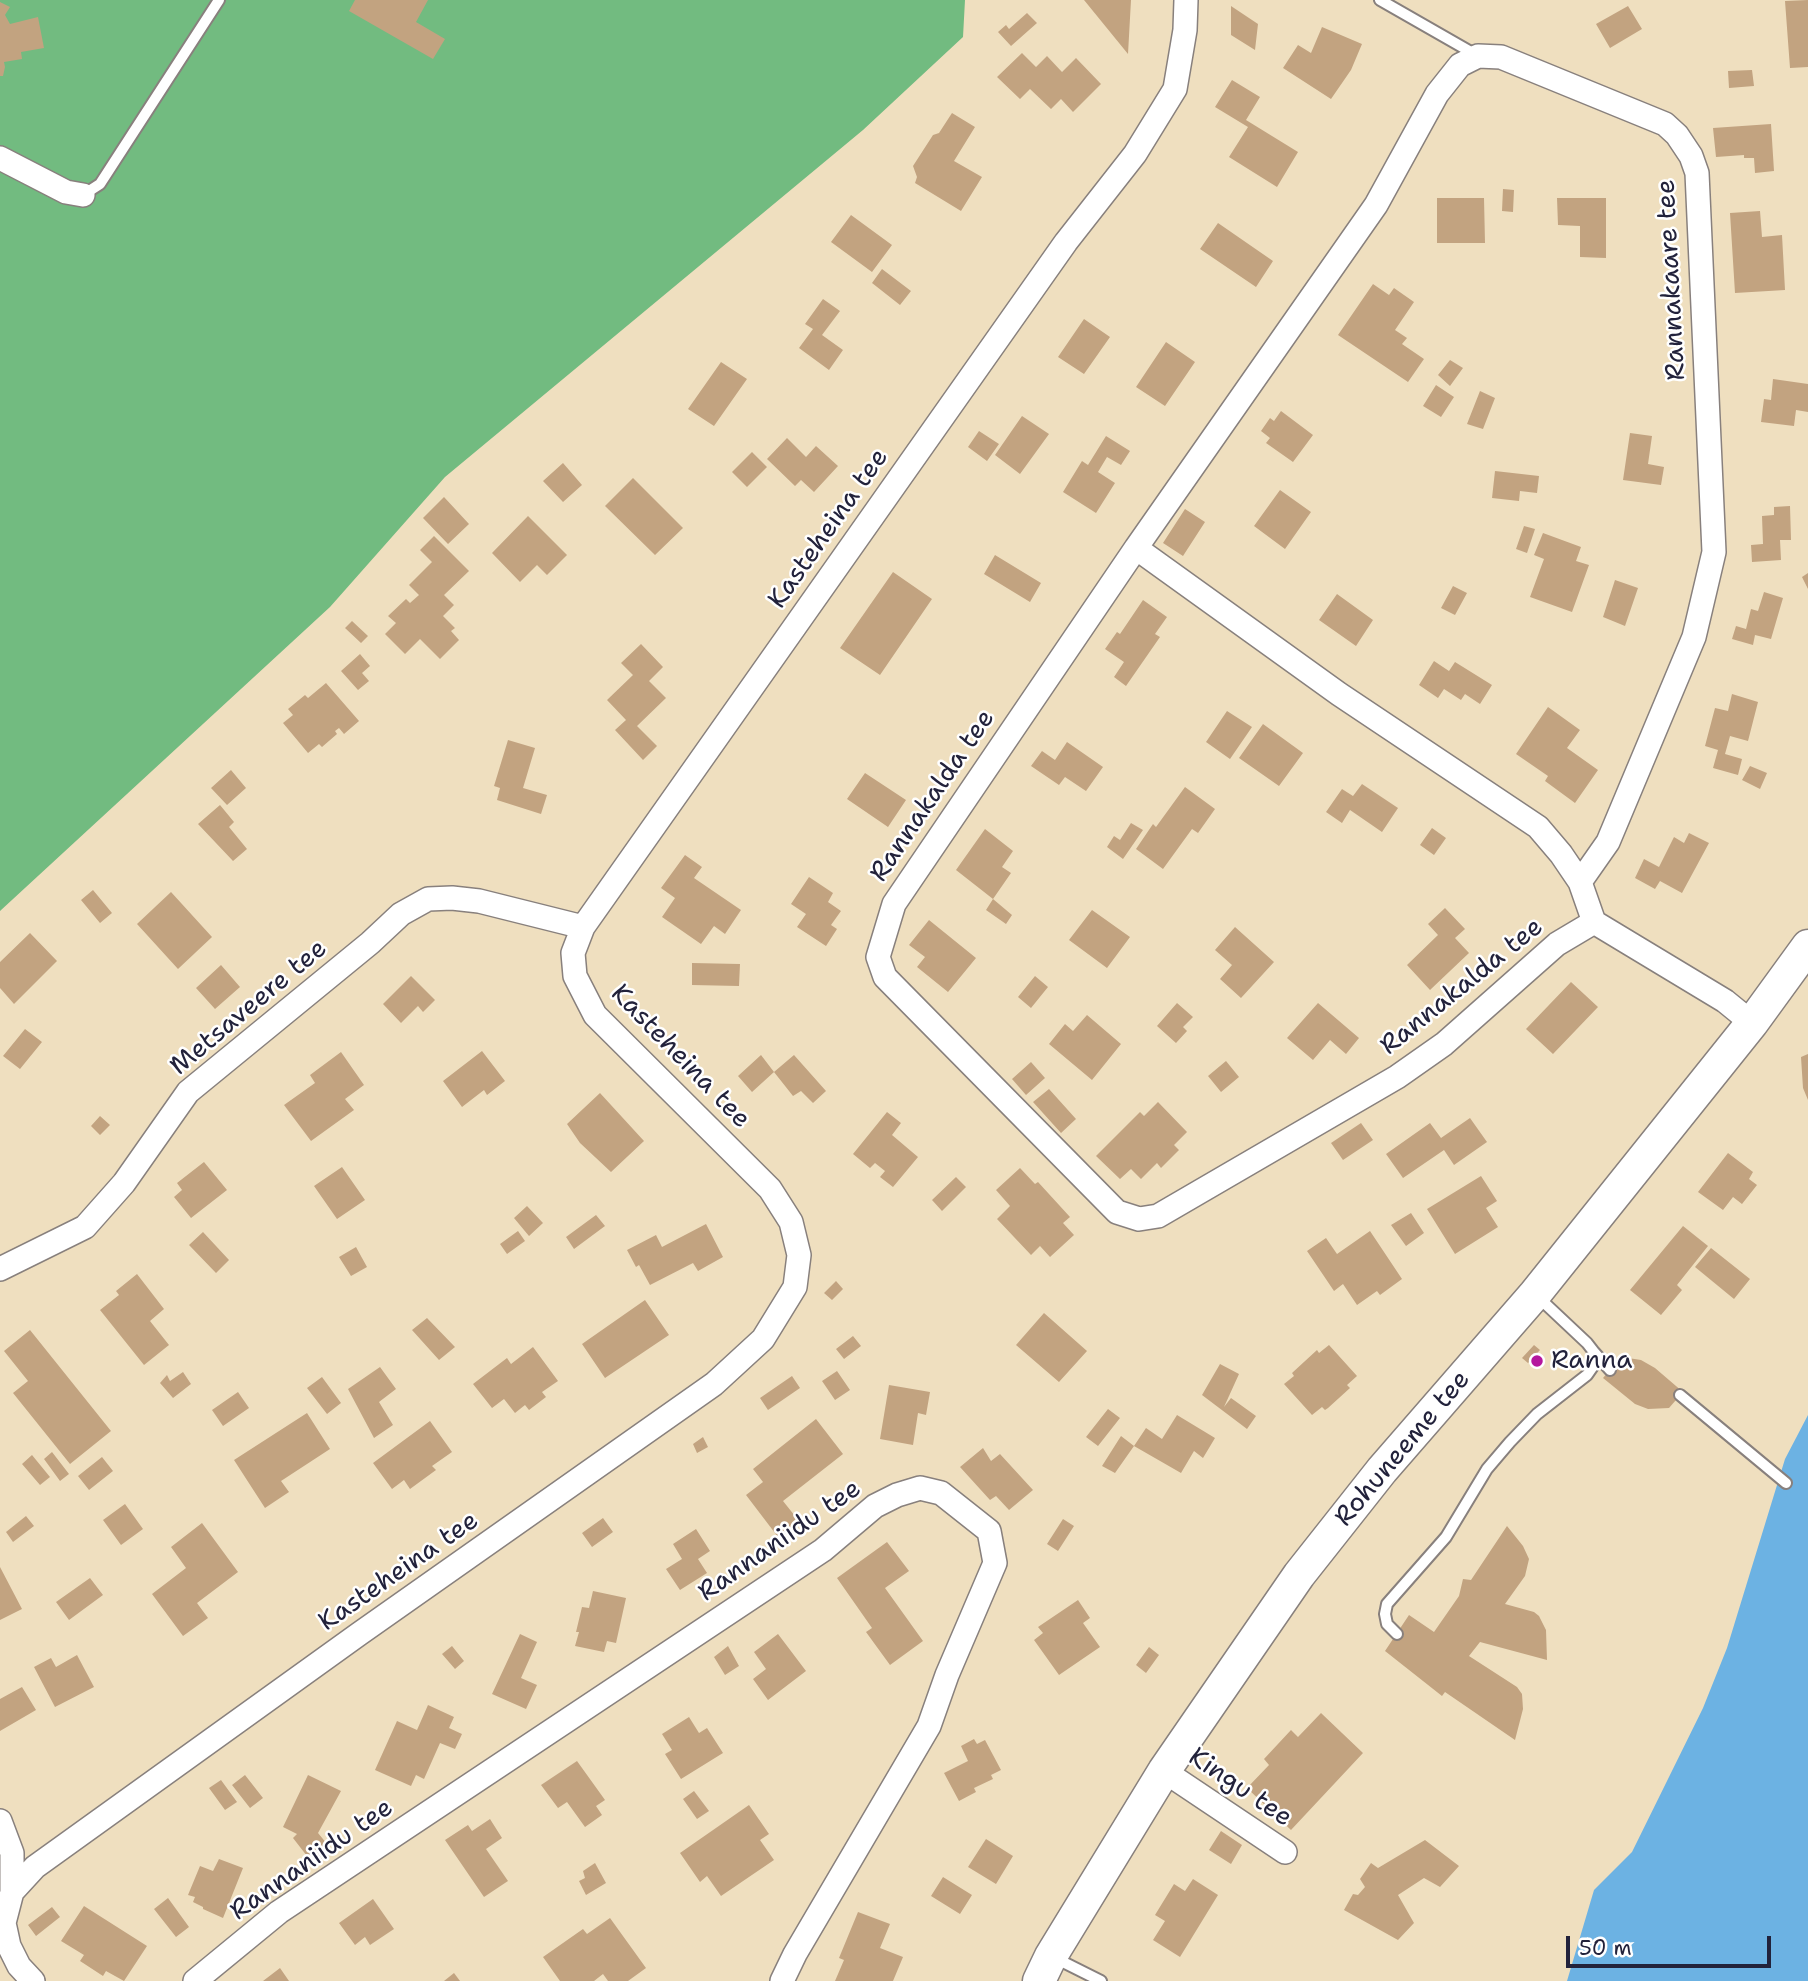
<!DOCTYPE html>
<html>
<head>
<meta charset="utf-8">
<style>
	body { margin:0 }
	#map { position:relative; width:1808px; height:1981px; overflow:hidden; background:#efdfbf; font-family:"Shantell Sans",sans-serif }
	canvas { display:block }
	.scale { position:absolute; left:1566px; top:1936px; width:205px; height:32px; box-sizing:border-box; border:4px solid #22223b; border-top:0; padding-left:9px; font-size:21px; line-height:24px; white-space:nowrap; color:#22223b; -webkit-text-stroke:5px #fff; paint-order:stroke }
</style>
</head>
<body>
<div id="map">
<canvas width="1808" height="1981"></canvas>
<div class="scale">50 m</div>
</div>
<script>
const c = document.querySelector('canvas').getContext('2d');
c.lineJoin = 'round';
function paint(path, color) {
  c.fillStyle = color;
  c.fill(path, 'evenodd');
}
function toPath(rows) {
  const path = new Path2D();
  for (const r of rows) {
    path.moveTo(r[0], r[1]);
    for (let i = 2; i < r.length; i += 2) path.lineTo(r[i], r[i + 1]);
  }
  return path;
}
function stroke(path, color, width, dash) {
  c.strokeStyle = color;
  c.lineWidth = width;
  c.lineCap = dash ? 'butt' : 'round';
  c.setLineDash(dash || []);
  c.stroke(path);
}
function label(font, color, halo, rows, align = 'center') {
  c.font = font + ' "Shantell Sans",sans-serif';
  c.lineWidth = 5;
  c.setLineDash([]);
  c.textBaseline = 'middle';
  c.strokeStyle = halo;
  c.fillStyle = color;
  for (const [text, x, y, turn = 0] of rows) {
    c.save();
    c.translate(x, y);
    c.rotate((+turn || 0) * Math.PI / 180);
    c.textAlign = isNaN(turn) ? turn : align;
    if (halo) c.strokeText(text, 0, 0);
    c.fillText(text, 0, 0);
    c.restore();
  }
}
paint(toPath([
	[0,0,965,0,963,37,863,130,445,477,330,607,0,911]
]), '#72bb80');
paint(toPath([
	[1808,1415,1808,1981,1567,1981,1594,1890,1632,1852,1703,1708,1727,1648,1785,1459]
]), '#6cb2e3');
paint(toPath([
	[355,0,428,0,416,22,445,39,433,59,349,11],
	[1084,0,1131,0,1128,54],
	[1808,0,1808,67,1790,68,1785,1],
	[0,2,10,7,5,15,10,24,38,17,44,48,21,52,22,59,4,62,5,67,3,76,0,76],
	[1231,6,1258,24,1255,50,1231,35],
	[1628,6,1642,29,1610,48,1596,24],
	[1027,13,1037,23,1011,46,998,32,1006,25,1009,29],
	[1322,27,1362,44,1351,70,1331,99,1283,68,1298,45,1311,53],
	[1022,53,1036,67,1047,56,1062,72,1076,58,1101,84,1073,112,1061,99,1051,109,1030,89,1020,99,997,77],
	[1752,70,1754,86,1729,88,1728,71],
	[1232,80,1260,97,1246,120,1298,152,1277,187,1229,157,1248,127,1215,107],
	[952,113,975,127,954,161,982,177,961,211,915,183,917,177,913,166,933,135,939,133],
	[1771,124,1774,171,1755,173,1754,158,1744,158,1744,155,1716,157,1713,128],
	[1503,189,1514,190,1513,212,1502,211],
	[1437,198,1484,198,1485,243,1437,243],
	[1557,198,1606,198,1606,258,1580,257,1580,226,1558,225],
	[1760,211,1762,237,1782,235,1785,290,1735,293,1730,213],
	[851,215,892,245,872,272,831,242],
	[1218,223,1273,261,1256,287,1200,249],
	[882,269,911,291,900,305,872,283],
	[1373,284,1389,295,1394,288,1414,302,1395,330,1407,338,1402,344,1424,359,1408,382,1338,335],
	[823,299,840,311,822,335,843,350,829,370,799,348,813,329,805,324],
	[1084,319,1110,337,1084,374,1058,357],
	[1166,342,1195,362,1165,406,1136,387],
	[1450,360,1463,368,1450,386,1438,375],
	[721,362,747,379,714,426,688,409],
	[1773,379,1808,384,1808,412,1796,410,1794,426,1761,422,1764,399,1771,400],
	[1436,385,1454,397,1441,417,1423,406],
	[1480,391,1495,398,1483,429,1467,424],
	[1281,411,1313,435,1293,462,1266,443,1270,438,1261,431,1270,418,1274,421],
	[1022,416,1049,434,1020,474,995,455],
	[979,431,999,444,987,461,968,447],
	[1630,433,1652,436,1648,464,1664,467,1661,485,1623,480],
	[1106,436,1130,451,1121,465,1107,457,1098,472,1115,483,1096,513,1063,492,1082,461,1088,465],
	[787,438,806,457,816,446,838,466,814,492,801,480,795,486,767,459],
	[752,452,767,467,747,487,732,472],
	[563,463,582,485,563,502,543,481],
	[1495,471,1539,476,1537,493,1520,491,1519,501,1492,498],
	[633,478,683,528,655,555,605,506],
	[1280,490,1311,512,1285,549,1254,526],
	[444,497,469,524,448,544,423,518],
	[1790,506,1791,540,1780,540,1781,560,1752,562,1751,545,1763,544,1762,516,1774,515,1774,507],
	[1185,509,1205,522,1183,556,1163,543],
	[528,516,567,555,547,575,537,565,520,582,492,553],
	[1524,526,1535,529,1527,553,1516,549],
	[1543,533,1581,547,1576,561,1589,565,1572,612,1530,597,1544,559,1534,555],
	[434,536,469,571,444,595,454,605,443,616,455,628,451,631,459,640,440,659,420,639,405,654,385,634,396,623,388,616,406,599,410,603,419,595,409,585,432,562,420,550],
	[995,555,1041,583,1030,602,984,574],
	[893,572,932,599,880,675,840,648],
	[1808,573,1808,589,1802,577],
	[1615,580,1638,588,1625,626,1603,617],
	[1453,586,1467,593,1455,615,1441,608],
	[1764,592,1783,598,1771,639,1755,635,1753,645,1732,639,1736,626,1746,629,1751,609,1758,611],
	[1337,594,1373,620,1356,646,1319,620],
	[1143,600,1167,617,1155,634,1160,637,1126,686,1114,677,1124,662,1105,649,1117,632,1120,634],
	[352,621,368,636,361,643,345,628],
	[641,644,663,667,649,681,666,698,637,726,657,746,643,760,615,730,626,720,607,700,633,675,621,663],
	[360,654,370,666,362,673,369,681,358,690,341,671],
	[1434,661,1449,671,1455,662,1492,685,1480,704,1465,694,1461,700,1444,689,1438,698,1419,685],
	[326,683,359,721,344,734,339,728,335,731,337,734,322,747,319,744,308,753,283,723,293,715,288,709,305,695,308,698],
	[1732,694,1758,702,1748,741,1730,736,1725,754,1742,759,1738,775,1713,768,1718,750,1705,746,1715,708,1728,711],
	[1548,707,1580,730,1567,748,1598,770,1575,803,1545,781,1548,776,1516,754],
	[1227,711,1252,727,1230,759,1206,742],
	[1263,724,1303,753,1279,786,1239,758],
	[508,740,535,748,523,788,547,795,541,814,497,800,500,788,494,786],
	[1067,742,1103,767,1086,791,1065,777,1059,785,1031,766,1042,751,1055,760],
	[1750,766,1767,773,1760,789,1742,780],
	[231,770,246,788,227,805,211,788],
	[865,773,906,800,888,827,847,799],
	[1362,784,1398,808,1382,832,1350,810,1342,823,1326,812,1342,789,1353,796],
	[1185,787,1215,809,1198,833,1192,829,1163,869,1136,849,1153,824,1156,827],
	[220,805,234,822,229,827,247,849,233,861,198,824],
	[1131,823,1143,830,1123,859,1107,847,1114,836,1120,840],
	[1432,828,1446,838,1434,855,1420,845],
	[985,829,1013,851,1002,867,1011,873,993,899,956,870],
	[1689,833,1709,843,1682,893,1660,881,1655,889,1635,878,1644,859,1659,867,1674,837,1684,843],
	[685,855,702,867,694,878,741,910,725,934,714,926,701,944,662,917,675,898,661,888],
	[809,877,833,893,828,902,841,911,831,925,837,929,826,946,797,927,806,914,791,904],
	[93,890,112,913,100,923,81,900],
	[171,892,212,937,178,969,137,924],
	[993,899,1012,915,1006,924,986,910],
	[1445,908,1465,929,1455,938,1469,953,1430,990,1407,965,1438,935,1428,924],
	[1092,910,1130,937,1107,968,1069,940],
	[929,920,976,958,948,992,917,967,925,957,909,945],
	[1235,927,1274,962,1241,998,1220,979,1232,965,1215,950],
	[30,933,57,961,14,1004,0,988,0,962],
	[692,963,740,964,739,986,692,985],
	[221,965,240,987,215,1009,196,988],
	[411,976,435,1000,423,1012,418,1006,401,1023,383,1004],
	[1035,976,1048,987,1031,1008,1018,997],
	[1571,982,1598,1007,1553,1054,1526,1029],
	[1177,1003,1193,1017,1183,1027,1187,1031,1176,1043,1157,1026],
	[1318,1003,1359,1038,1346,1054,1330,1040,1313,1060,1287,1038],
	[1087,1015,1121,1044,1092,1080,1049,1044,1065,1024,1073,1031],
	[25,1029,42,1042,20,1069,3,1056],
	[482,1051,505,1081,487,1095,484,1090,462,1107,443,1081],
	[341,1052,364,1085,345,1099,354,1110,311,1141,284,1105,315,1083,310,1075],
	[1808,1054,1808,1100,1803,1088,1801,1057],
	[761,1055,774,1072,752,1092,738,1076],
	[794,1055,826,1091,813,1103,801,1091,793,1096,774,1072],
	[1226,1061,1239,1077,1221,1092,1208,1076],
	[1031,1062,1045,1078,1026,1095,1012,1079],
	[1049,1089,1076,1119,1061,1133,1033,1102],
	[600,1093,644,1141,611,1172,580,1143,567,1124],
	[1158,1102,1187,1132,1174,1145,1179,1150,1161,1168,1157,1163,1141,1179,1131,1169,1120,1179,1096,1156,1140,1112,1144,1116],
	[887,1112,901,1123,892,1135,918,1157,893,1187,880,1177,885,1171,875,1163,870,1168,853,1154],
	[100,1116,110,1125,100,1135,91,1126],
	[1470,1118,1487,1142,1454,1165,1444,1150,1403,1178,1386,1154,1430,1123,1441,1138],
	[1361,1123,1373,1140,1343,1160,1331,1143],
	[1728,1153,1753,1172,1749,1179,1757,1185,1742,1204,1733,1197,1723,1210,1698,1192],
	[204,1162,227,1190,191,1218,174,1197,182,1190,177,1183],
	[342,1167,365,1200,337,1219,314,1186],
	[1020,1168,1035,1184,1038,1182,1070,1217,1063,1223,1074,1235,1050,1257,1040,1246,1031,1255,997,1219,1010,1206,996,1190],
	[1481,1176,1497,1201,1486,1208,1498,1227,1455,1254,1427,1209],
	[956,1177,966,1187,942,1211,932,1200],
	[527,1206,543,1223,529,1236,514,1218],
	[1411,1213,1424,1233,1406,1246,1391,1225],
	[596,1215,605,1226,574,1249,566,1237],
	[706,1224,723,1257,698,1271,693,1263,650,1285,639,1265,636,1267,627,1250,656,1235,662,1247],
	[1683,1226,1708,1246,1677,1285,1682,1290,1661,1315,1630,1290],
	[518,1231,525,1241,507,1254,500,1244],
	[1370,1231,1402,1279,1380,1295,1377,1291,1357,1305,1343,1284,1334,1291,1307,1251,1326,1238,1337,1254],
	[203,1232,229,1260,216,1273,189,1245],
	[356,1247,367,1267,351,1276,339,1257],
	[1711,1248,1750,1279,1734,1299,1695,1267],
	[137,1274,164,1309,150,1321,169,1345,144,1365,100,1310,119,1295,116,1291],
	[836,1281,843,1289,832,1300,824,1293],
	[645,1300,669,1335,605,1378,582,1344],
	[1044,1313,1087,1351,1059,1382,1016,1345],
	[427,1318,455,1347,439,1360,412,1330],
	[30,1330,111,1431,70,1464,13,1393,28,1381,4,1351],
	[853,1336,861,1346,844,1359,836,1349],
	[1329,1345,1357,1376,1347,1385,1350,1388,1328,1408,1325,1410,1322,1407,1312,1415,1284,1384,1294,1376,1292,1373,1317,1350,1319,1353],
	[1534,1345,1540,1350,1528,1363,1522,1358],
	[533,1347,558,1381,542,1392,546,1397,529,1410,525,1405,515,1413,504,1399,492,1408,473,1384,507,1358,511,1364],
	[1628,1358,1641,1360,1655,1368,1683,1392,1669,1408,1648,1409,1635,1404,1603,1378,1616,1363],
	[1220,1364,1239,1374,1224,1407,1231,1398,1256,1416,1247,1429,1202,1395],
	[380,1367,396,1389,379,1402,393,1425,374,1438,348,1389],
	[837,1371,850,1390,835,1400,822,1381],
	[183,1372,191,1384,173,1398,160,1383,167,1375,170,1381],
	[792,1376,800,1388,768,1410,760,1398],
	[322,1377,341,1403,327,1414,307,1388],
	[889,1385,930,1392,926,1415,918,1413,913,1445,880,1439],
	[238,1392,249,1408,223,1426,212,1410],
	[1108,1409,1120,1418,1098,1446,1086,1437],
	[307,1413,330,1449,281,1481,289,1492,265,1508,234,1460],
	[1177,1415,1215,1438,1203,1458,1194,1451,1181,1473,1134,1446,1115,1473,1102,1466,1121,1436,1134,1446,1146,1428,1162,1439],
	[816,1419,843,1454,783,1501,799,1521,778,1537,746,1495,763,1482,753,1469],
	[430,1421,452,1452,432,1466,436,1470,410,1489,404,1480,392,1489,373,1463],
	[703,1437,708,1447,697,1453,693,1444],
	[983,1448,991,1461,1000,1454,1033,1490,1009,1510,996,1496,990,1500,960,1467],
	[52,1452,69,1474,60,1481,44,1459],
	[32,1455,50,1477,40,1485,22,1464],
	[102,1457,113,1471,89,1490,78,1476],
	[125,1504,143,1529,121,1545,103,1520],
	[26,1516,34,1526,13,1542,6,1532],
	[603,1518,613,1532,592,1547,582,1533],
	[1063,1519,1074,1526,1058,1551,1047,1544],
	[202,1523,238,1572,197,1603,208,1618,183,1636,152,1594,186,1568,171,1547],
	[1507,1526,1523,1546,1529,1559,1525,1576,1505,1604,1534,1612,1539,1616,1546,1630,1547,1660,1480,1642,1469,1656,1517,1687,1522,1694,1523,1709,1515,1740,1445,1692,1442,1696,1385,1651,1409,1615,1434,1632,1459,1596,1463,1579,1471,1580],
	[696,1529,710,1551,698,1559,707,1573,680,1590,666,1569,682,1559,673,1544],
	[887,1542,909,1571,885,1588,923,1641,890,1665,866,1632,872,1628,837,1578],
	[0,1567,22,1609,0,1620],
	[90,1578,103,1595,69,1620,56,1602],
	[593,1591,626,1598,616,1643,607,1641,604,1652,575,1646,579,1632,576,1632,582,1607,589,1608],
	[1078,1600,1090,1618,1083,1623,1100,1647,1059,1675,1034,1640,1043,1633,1038,1627],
	[520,1634,537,1642,521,1678,537,1685,526,1709,492,1694],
	[778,1634,806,1671,768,1700,753,1679,766,1669,754,1652],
	[452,1646,464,1661,455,1669,442,1654],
	[728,1646,739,1666,725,1675,714,1657],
	[1149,1647,1159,1655,1146,1673,1136,1665],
	[77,1655,94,1687,55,1707,34,1667,51,1658,56,1667],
	[22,1687,36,1710,0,1731,0,1699],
	[428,1705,454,1717,449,1728,462,1734,455,1749,440,1743,424,1779,416,1775,411,1786,375,1770,397,1721,417,1730],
	[1321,1713,1363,1753,1291,1830,1247,1788,1269,1765,1264,1759,1291,1730,1298,1737],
	[689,1717,699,1733,707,1728,723,1753,681,1779,665,1754,672,1750,662,1734],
	[974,1739,977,1744,985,1740,1001,1770,991,1775,993,1779,974,1788,976,1792,959,1801,944,1773,968,1761,961,1746],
	[577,1761,605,1800,596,1806,602,1815,585,1827,567,1802,558,1808,541,1785],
	[245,1775,263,1798,250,1808,232,1785],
	[308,1775,341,1791,318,1833,332,1850,314,1865,293,1838,297,1834,283,1827],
	[221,1780,237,1802,225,1810,209,1788],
	[694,1791,709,1811,697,1819,683,1799],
	[749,1805,769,1834,760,1840,774,1860,721,1896,707,1876,700,1882,680,1853],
	[490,1819,502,1838,486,1849,508,1881,484,1897,445,1840,468,1825,472,1831],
	[1221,1831,1242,1845,1231,1864,1209,1850],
	[986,1839,1013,1856,996,1884,968,1867],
	[1425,1840,1459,1866,1440,1887,1424,1878,1398,1895,1414,1923,1398,1940,1344,1910,1353,1894,1358,1895,1365,1887,1360,1879,1371,1863,1378,1868],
	[219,1859,243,1868,223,1918,203,1909,203,1907,193,1902,195,1897,188,1895,200,1866,213,1871],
	[595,1863,606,1883,586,1895,579,1881,585,1878,583,1871],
	[943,1877,972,1895,960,1914,931,1896],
	[1193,1879,1218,1895,1180,1957,1153,1940,1165,1921,1155,1915,1174,1884,1185,1891],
	[168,1898,189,1927,176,1937,154,1909],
	[373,1899,394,1929,370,1945,365,1937,355,1945,339,1923],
	[84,1906,147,1946,124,1981,106,1971,103,1976,80,1961,84,1955,61,1941],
	[52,1907,60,1917,36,1936,28,1925],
	[858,1912,890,1924,880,1948,903,1957,893,1981,835,1981,844,1960,839,1958],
	[610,1918,646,1968,628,1981,608,1981,603,1974,594,1981,560,1981,543,1957,583,1929,587,1934],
	[280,1968,289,1981,263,1981],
	[454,1973,460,1981,444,1981]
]), '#c2a380');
const lane = toPath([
	[1380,0,1478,56],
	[83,195,100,184,219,0],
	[1594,1352,1610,1370],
	[1680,1395,1786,1483],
	[1397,1634,1387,1624,1385,1614,1387,1604,1446,1537,1487,1469,1510,1442,1537,1414,1587,1375,1594,1365,1594,1352,1587,1343,1537,1296],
	[1053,1957,1101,1981]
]);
const street = toPath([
	[0,158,66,192,83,195],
	[1136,548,1376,205,1437,94,1460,65,1478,56,1501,57,1665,124,1677,135,1691,156,1697,173,1714,552,1694,637,1608,842,1580,882],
	[1594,922,1557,944,1444,1044,1397,1077,1158,1216,1139,1219,1117,1212,885,977,878,957,894,904,1136,548,1339,694,1538,827,1561,854,1580,882,1594,922,1725,1001,1752,1023],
	[0,1269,85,1227,124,1183,188,1092,370,943,401,914,428,899,452,898,479,901,583,927],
	[1164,1771,1285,1852],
	[0,1821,12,1853,12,1892,4,1923,9,1946,19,1966,33,1981],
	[12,1892,35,1867,359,1634,714,1384,763,1339,795,1287,799,1255,791,1222,770,1189,595,1015,575,976,573,953,583,927,1066,242,1135,154,1175,89,1185,30,1186,0],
	[195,1981,279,1912,823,1550,875,1506,897,1495,920,1488,941,1493,989,1531,995,1563,947,1675,929,1726,795,1954,782,1981]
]);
const secondary = toPath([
	[1039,1981,1051,1956,1164,1771,1299,1575,1382,1470,1535,1294,1752,1023,1808,946]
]);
stroke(lane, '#88807d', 14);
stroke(street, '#88807d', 26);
stroke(secondary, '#88807d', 35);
stroke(lane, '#fff', 10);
stroke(street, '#fff', 23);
stroke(secondary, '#fff', 32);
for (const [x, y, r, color] of [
	[1537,1361,7,"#b5179e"]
]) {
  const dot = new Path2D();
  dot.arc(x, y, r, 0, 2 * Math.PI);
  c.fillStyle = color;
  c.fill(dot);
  stroke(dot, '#fff', 2.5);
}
label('26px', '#22223b', '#fff', [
	["Rannakaare tee",1672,280,-93],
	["Kasteheina tee",829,529,-55],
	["Rannakalda tee",933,796,-56],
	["Rannakalda tee",1462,987,-39],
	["Metsaveere tee",249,1008,-40],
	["Kasteheina tee",680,1057,46],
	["Rohuneeme tee",1403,1449,-50],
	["Rannaniidu tee",780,1541,-35],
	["Kasteheina tee",399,1572,-35],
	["Kingu tee",1240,1788,34],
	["Rannaniidu tee",312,1860,-35]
]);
label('26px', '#22223b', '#fff', [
	["Ranna",1551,1361]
], 'left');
</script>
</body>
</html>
